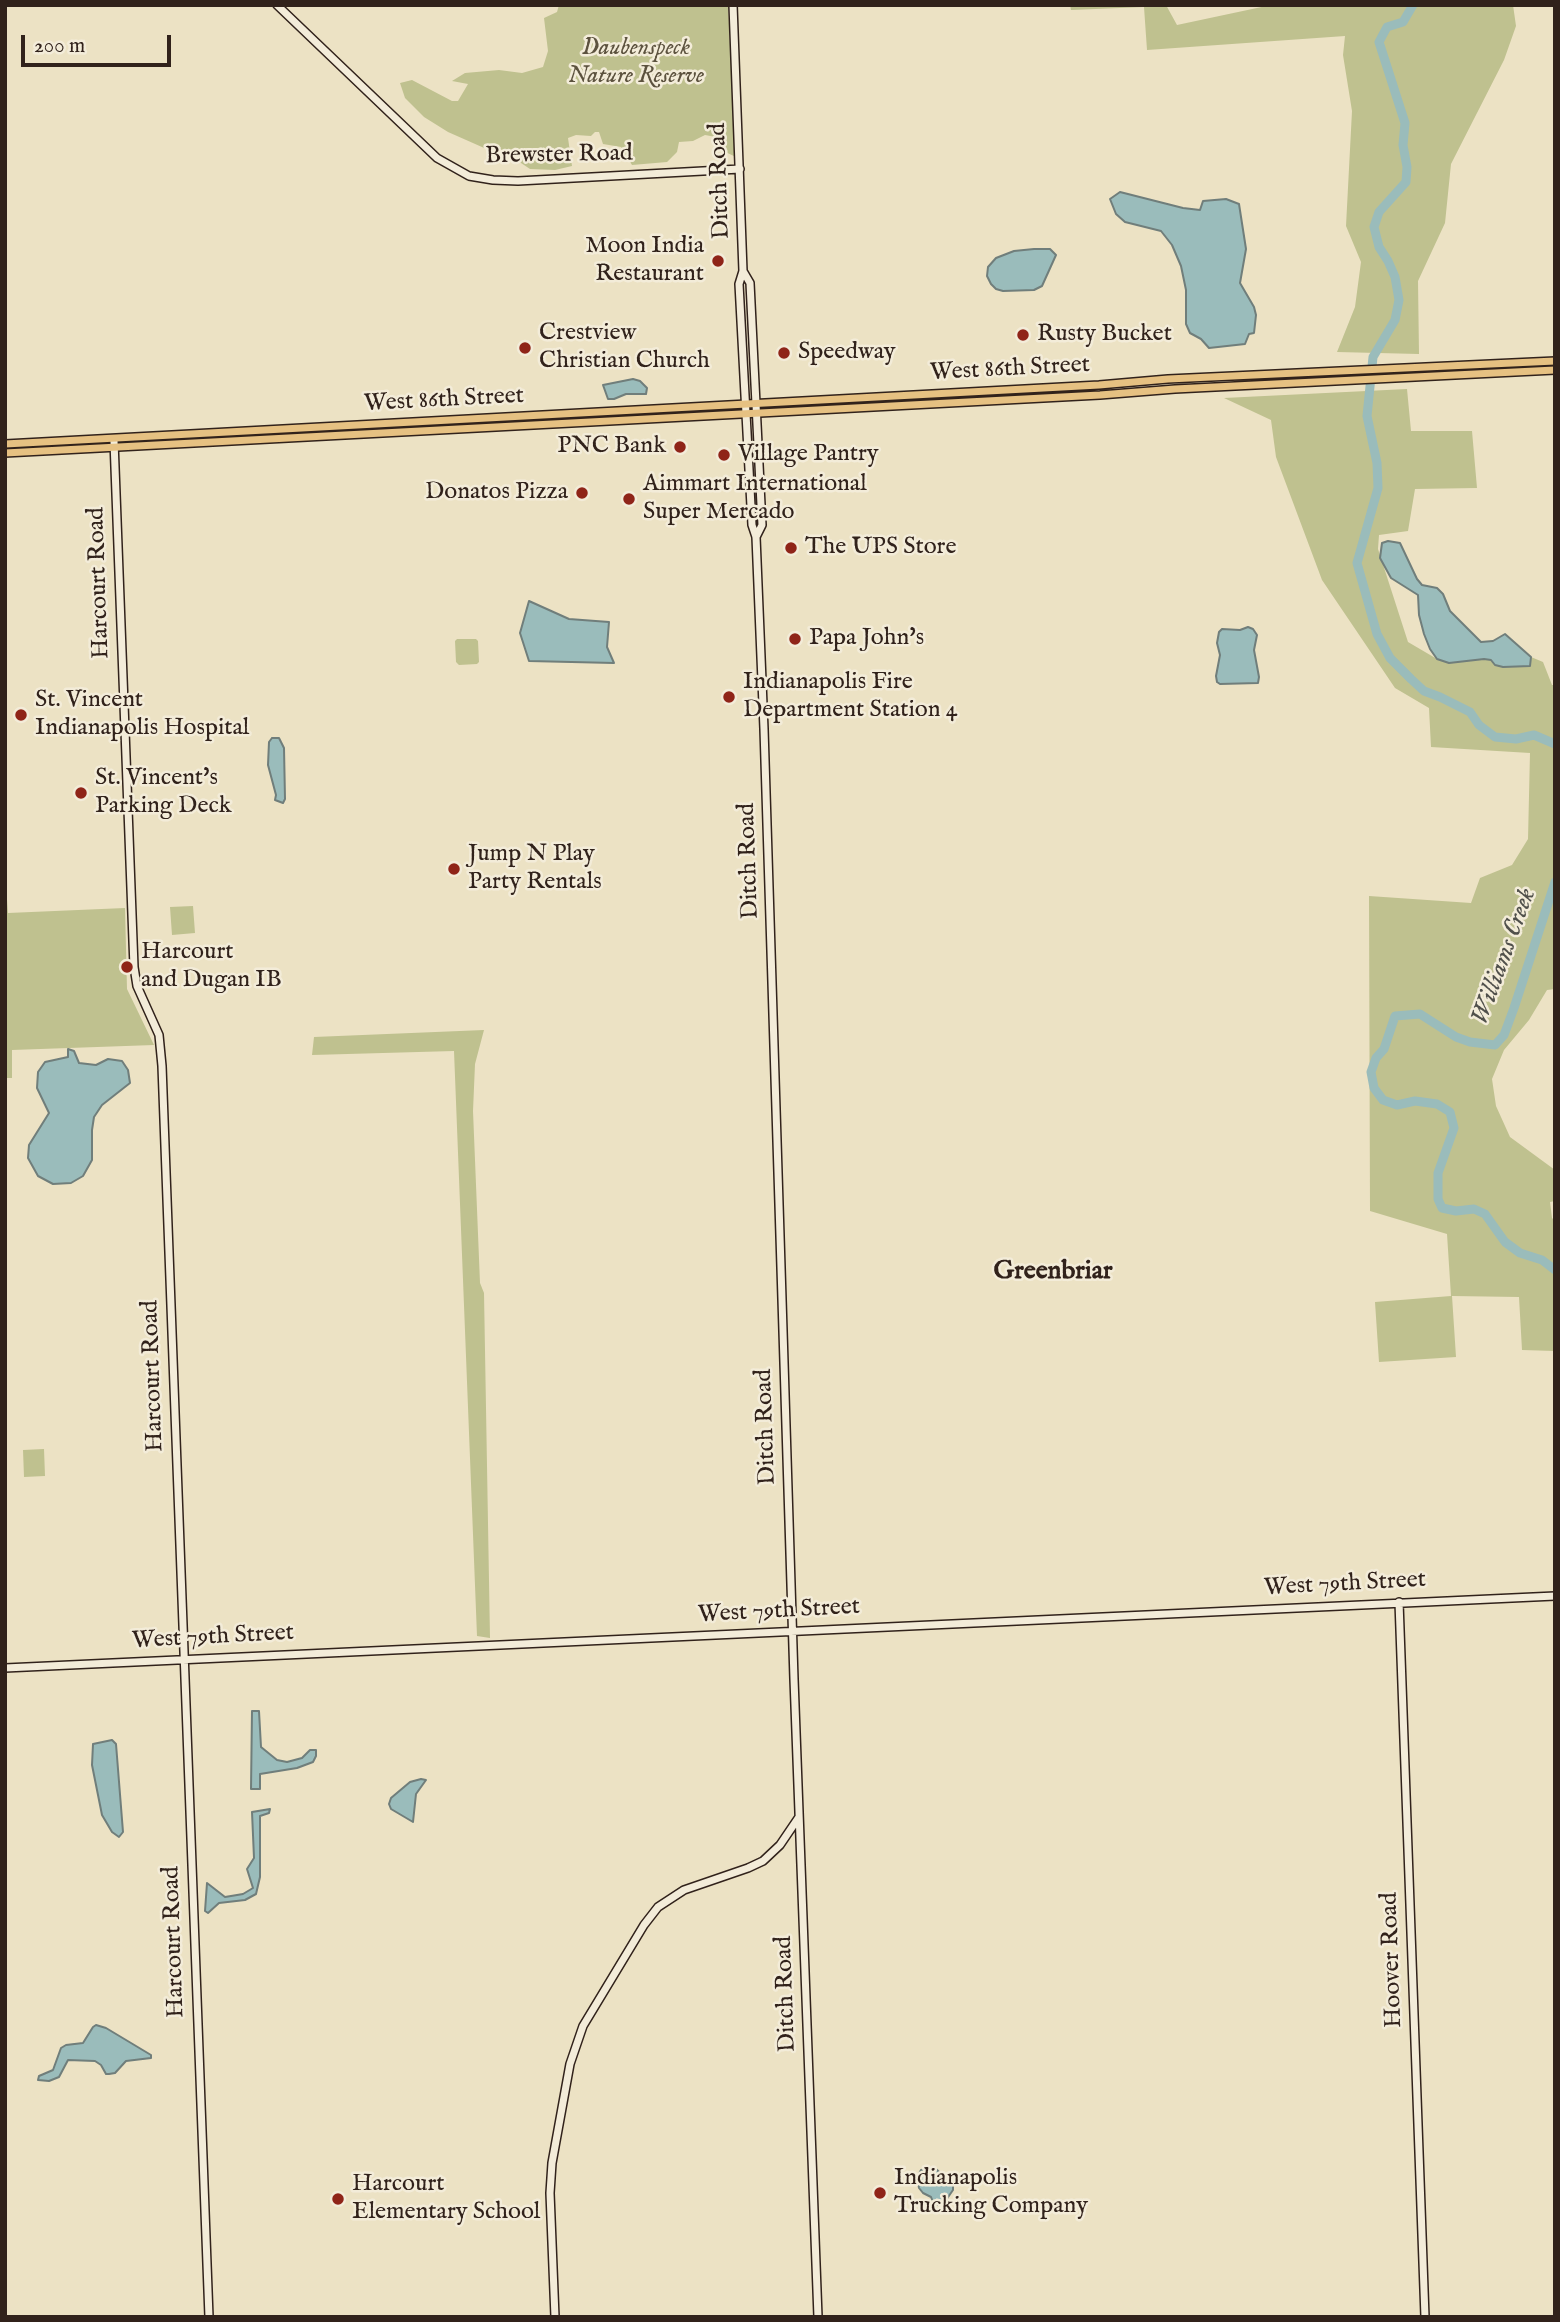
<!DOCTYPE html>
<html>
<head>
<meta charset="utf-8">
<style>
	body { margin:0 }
	#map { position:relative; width:1560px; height:2322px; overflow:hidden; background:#ece2c4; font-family:"IM FELL English",serif }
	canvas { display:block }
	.frame { position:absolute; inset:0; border:7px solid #31221b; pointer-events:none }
	.scale { position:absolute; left:21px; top:35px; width:150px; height:32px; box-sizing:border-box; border:4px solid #31221b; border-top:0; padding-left:9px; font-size:21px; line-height:24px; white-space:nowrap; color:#31221b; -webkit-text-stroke:5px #f3ecd9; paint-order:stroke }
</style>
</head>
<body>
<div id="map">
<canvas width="1560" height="2322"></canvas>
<div class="frame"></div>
<div class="scale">200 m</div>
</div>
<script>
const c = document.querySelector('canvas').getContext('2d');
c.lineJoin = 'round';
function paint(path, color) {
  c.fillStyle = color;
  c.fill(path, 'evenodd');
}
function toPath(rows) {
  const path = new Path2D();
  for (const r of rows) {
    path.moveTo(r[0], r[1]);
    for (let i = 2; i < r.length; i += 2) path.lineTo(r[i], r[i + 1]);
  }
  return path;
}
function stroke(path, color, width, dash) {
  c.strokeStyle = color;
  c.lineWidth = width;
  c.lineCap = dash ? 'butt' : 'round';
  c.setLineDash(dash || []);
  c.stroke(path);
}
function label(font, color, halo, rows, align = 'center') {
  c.font = font + ' "IM FELL English",serif';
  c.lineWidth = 5;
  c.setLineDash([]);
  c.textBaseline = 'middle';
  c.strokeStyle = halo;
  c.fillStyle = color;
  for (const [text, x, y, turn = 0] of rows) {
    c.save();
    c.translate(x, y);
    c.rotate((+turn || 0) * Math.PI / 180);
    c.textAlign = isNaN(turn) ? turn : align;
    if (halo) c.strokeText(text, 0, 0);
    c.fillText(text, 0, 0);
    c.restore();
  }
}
paint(toPath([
	[559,5,728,5,736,157,721,150,716,137,705,135,693,141,679,142,677,152,667,162,632,165,621,147,603,144,599,132,595,132,591,136,576,135,568,138,572,166,555,170,530,169,503,151,491,151,448,132,424,117,405,98,400,83,412,80,452,101,458,101,468,84,452,81,465,73,499,70,522,73,543,67,548,51,544,18,557,12],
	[1070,5,1166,5,1177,25,1271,5,1513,5,1516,26,1504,60,1451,164,1445,223,1418,281,1419,354,1337,352,1355,307,1361,262,1346,226,1352,111,1343,55,1345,36,1147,50,1144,7,1071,10],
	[1407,389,1411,431,1472,431,1477,488,1415,489,1408,531,1379,535,1378,549,1408,642,1437,659,1491,660,1503,667,1529,666,1531,657,1543,662,1552,685,1555,685,1555,989,1547,990,1529,1020,1504,1050,1492,1079,1496,1106,1510,1137,1555,1170,1555,1201,1550,1202,1552,1218,1555,1221,1555,1351,1522,1350,1519,1297,1452,1296,1456,1357,1379,1362,1375,1302,1451,1296,1447,1234,1370,1211,1369,896,1471,903,1480,878,1512,865,1528,839,1530,753,1431,747,1429,708,1395,688,1322,580,1276,457,1271,420,1224,398],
	[457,639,476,639,478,641,479,662,477,664,459,665,456,662,455,641],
	[5,872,8,913,125,908,127,989,154,1045,12,1050,12,1078,5,1078],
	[193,906,195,933,172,935,170,907],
	[484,1030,475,1064,473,1111,480,1283,484,1293,490,1638,477,1636,454,1051,312,1055,314,1037],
	[44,1449,45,1476,24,1477,23,1450]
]), '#bfc18f');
const water = toPath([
	[1120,192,1183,208,1200,210,1203,201,1226,199,1239,204,1246,249,1240,283,1254,307,1256,315,1254,333,1249,334,1245,344,1209,348,1201,339,1190,333,1186,324,1186,290,1181,266,1172,245,1161,231,1125,222,1116,214,1110,199,1120,192],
	[1034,249,1050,249,1056,255,1042,286,1034,290,1003,291,996,289,991,284,987,276,988,267,996,258,1014,251,1034,249],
	[633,379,640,381,647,388,646,394,626,394,614,399,608,399,603,385,633,379],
	[1388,541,1400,543,1417,579,1422,585,1437,588,1443,594,1450,611,1481,642,1493,641,1505,634,1531,657,1530,666,1503,667,1495,665,1491,660,1484,659,1449,663,1437,659,1430,649,1424,634,1419,615,1418,595,1391,578,1380,558,1382,543,1388,541],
	[529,601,569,619,609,622,607,647,614,663,529,661,520,633,529,601],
	[1248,627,1253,629,1257,635,1254,650,1259,677,1258,683,1220,684,1217,682,1216,676,1220,655,1217,643,1219,632,1222,629,1240,630,1248,627],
	[272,738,279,738,284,748,285,799,283,803,275,800,276,795,268,765,269,742,272,738],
	[68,1049,74,1051,79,1063,96,1065,108,1059,122,1061,128,1070,130,1083,102,1105,94,1117,92,1130,92,1160,83,1176,71,1183,53,1184,38,1176,28,1158,29,1145,49,1113,37,1088,38,1072,45,1062,68,1057,68,1049],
	[252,1711,259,1711,261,1747,277,1760,287,1762,302,1758,310,1750,316,1750,316,1756,313,1762,297,1768,260,1774,260,1789,251,1789,252,1711],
	[112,1740,116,1744,123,1832,119,1837,112,1832,102,1815,92,1765,93,1744,112,1740],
	[421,1779,426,1780,416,1794,413,1822,391,1809,389,1804,391,1798,410,1782,421,1779],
	[270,1809,269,1813,260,1816,260,1877,256,1894,245,1900,219,1903,208,1913,205,1911,207,1883,225,1897,243,1894,253,1888,247,1869,254,1858,252,1812,270,1809],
	[96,2025,106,2028,151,2055,151,2058,126,2061,115,2073,109,2074,106,2074,101,2065,95,2061,68,2060,59,2077,49,2081,38,2080,39,2076,53,2070,61,2048,66,2045,83,2043,93,2027,96,2025],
	[926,2169,936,2169,953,2185,953,2190,944,2203,938,2205,933,2202,931,2197,923,2193,919,2188,917,2177,921,2170,926,2169]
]);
paint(water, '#9abcbb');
stroke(water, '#707e7b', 2);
stroke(toPath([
	[1413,5,1403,22,1387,27,1379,42,1405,123,1403,145,1407,167,1406,182,1379,212,1374,227,1379,247,1388,261,1395,277,1399,300,1395,320,1373,357,1367,416,1377,463,1378,488,1357,563,1377,634,1390,658,1411,679,1424,691,1440,697,1470,712,1479,725,1495,737,1516,739,1534,735,1555,744],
	[1555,882,1514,1008,1504,1035,1495,1045,1470,1042,1456,1037,1420,1014,1395,1016,1384,1049,1376,1058,1371,1072,1374,1088,1383,1100,1397,1105,1415,1101,1437,1104,1450,1112,1454,1128,1438,1173,1438,1199,1442,1208,1456,1211,1474,1209,1485,1214,1505,1242,1520,1253,1542,1260,1555,1270]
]), '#9abcbb', 9);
const secondary = toPath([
	[277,5,437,158,469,176,493,180,518,181,740,169],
	[733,5,743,271,739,284,752,525,756,537,764,729,794,1679,818,2317],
	[743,271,750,283,762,525,756,537],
	[114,441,134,967,137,986,159,1035,162,1066,209,2317],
	[1399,1602,1425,2317],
	[5,1668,1555,1596],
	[555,2317,550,2193,552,2163,570,2064,583,2026,644,1925,658,1907,684,1890,748,1868,763,1861,780,1845,799,1817]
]);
const primary = toPath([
	[5,444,1099,385,1168,379,1555,361],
	[5,453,1100,395,1175,389,1555,370]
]);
stroke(secondary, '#31221b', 10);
stroke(primary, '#31221b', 10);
stroke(secondary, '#f3ecd9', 7);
stroke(primary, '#e6c182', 7);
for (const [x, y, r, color] of [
	[718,261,7,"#8f2418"],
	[1023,335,7,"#8f2418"],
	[525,348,7,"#8f2418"],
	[784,353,7,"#8f2418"],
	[680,447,7,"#8f2418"],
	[724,455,7,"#8f2418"],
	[582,493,7,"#8f2418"],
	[629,499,7,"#8f2418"],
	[791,548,7,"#8f2418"],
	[795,639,7,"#8f2418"],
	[729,697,7,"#8f2418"],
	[21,715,7,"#8f2418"],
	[81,793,7,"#8f2418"],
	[454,869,7,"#8f2418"],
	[127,967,7,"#8f2418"],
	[880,2193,7,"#8f2418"],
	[338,2199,7,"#8f2418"]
]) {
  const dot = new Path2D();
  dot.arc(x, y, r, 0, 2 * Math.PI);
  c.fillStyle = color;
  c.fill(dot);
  stroke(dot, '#f3ecd9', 2.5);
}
label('italic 24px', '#5c523e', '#f3ecd9', [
	["Daubenspeck",636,49],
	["Nature Reserve",636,77]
]);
label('24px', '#31221b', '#f3ecd9', [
	["Brewster Road",559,156,-1],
	["Ditch Road",721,181,-92],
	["West 86th Street",1010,370,-3],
	["West 86th Street",444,401,-3],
	["Harcourt Road",100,583,-92],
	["Ditch Road",750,861,-92],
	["Harcourt Road",154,1376,-92],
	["Ditch Road",767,1427,-92],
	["West 79th Street",1345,1585,-3],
	["West 79th Street",779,1612,-3],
	["West 79th Street",213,1638,-3],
	["Harcourt Road",175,1942,-92],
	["Hoover Road",1393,1960,-92],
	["Ditch Road",787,1994,-92]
]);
label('24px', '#31221b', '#f3ecd9', [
	["Moon India",704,247,"right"],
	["Restaurant",704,275,"right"],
	["Crestview",539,334],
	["Christian Church",539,362],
	["Rusty Bucket",1037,335],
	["Speedway",798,353],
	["PNC Bank",666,447,"right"],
	["Village Pantry",738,455],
	["Aimmart International",643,485],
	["Super Mercado",643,513],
	["Donatos Pizza",568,493,"right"],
	["The UPS Store",805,548],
	["Papa John's",809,639],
	["Indianapolis Fire",743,683],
	["Department Station 4",743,711],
	["St. Vincent",35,701],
	["Indianapolis Hospital",35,729],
	["St. Vincent's",95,779],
	["Parking Deck",95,807],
	["Jump N Play",468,855],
	["Party Rentals",468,883],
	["Harcourt",141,953],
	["and Dugan IB",141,981],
	["Indianapolis",894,2179],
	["Trucking Company",894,2207],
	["Harcourt",352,2185],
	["Elementary School",352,2213]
], 'left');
label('italic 26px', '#50504b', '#f3ecd9', [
	["Williams Creek",1505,957,-70]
]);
label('bold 26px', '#31221b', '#f3ecd9', [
	["Greenbriar",1053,1273]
]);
</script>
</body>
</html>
